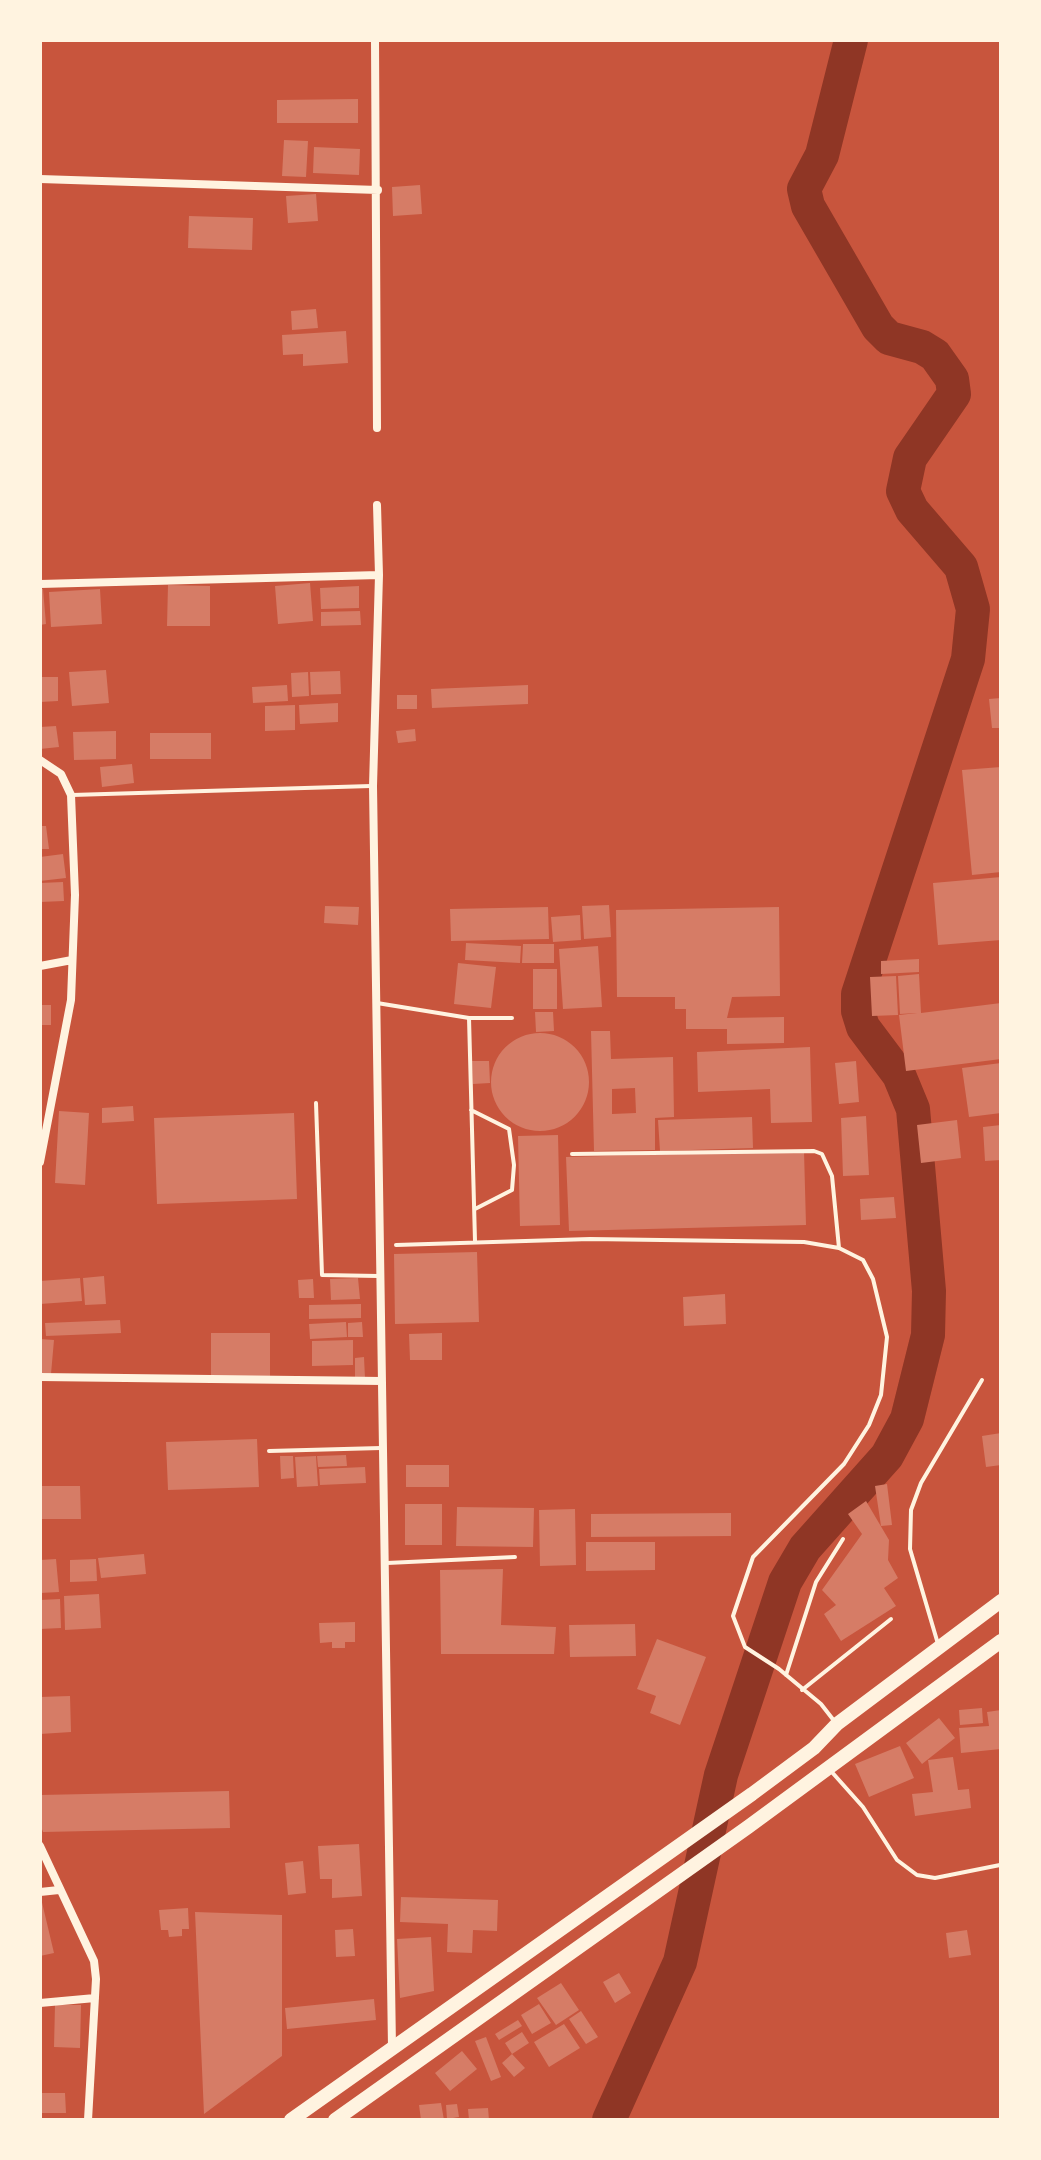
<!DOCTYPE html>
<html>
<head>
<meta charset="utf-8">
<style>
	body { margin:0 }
	#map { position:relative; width:1041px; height:2160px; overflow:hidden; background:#c8553d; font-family:"Libre Baskerville",serif }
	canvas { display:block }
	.frame { position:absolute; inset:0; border:42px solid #fff3e0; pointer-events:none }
</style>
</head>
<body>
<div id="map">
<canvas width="1041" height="2160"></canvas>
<div class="frame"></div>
</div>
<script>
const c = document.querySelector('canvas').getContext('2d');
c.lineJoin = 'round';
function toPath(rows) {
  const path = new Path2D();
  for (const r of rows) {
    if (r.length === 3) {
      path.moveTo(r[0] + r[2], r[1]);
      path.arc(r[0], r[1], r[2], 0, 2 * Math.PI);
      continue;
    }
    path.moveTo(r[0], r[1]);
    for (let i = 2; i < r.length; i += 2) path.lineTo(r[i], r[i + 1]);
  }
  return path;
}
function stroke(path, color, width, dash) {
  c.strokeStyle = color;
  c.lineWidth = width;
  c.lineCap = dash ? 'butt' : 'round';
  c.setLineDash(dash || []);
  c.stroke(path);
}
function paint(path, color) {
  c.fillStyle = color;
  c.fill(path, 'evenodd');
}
stroke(toPath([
	[609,2120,680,1962,721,1775,785,1582,805,1548,887,1456,907,1419,928,1335,929,1291,913,1109,899,1075,863,1027,858,1011,858,994,968,659,973,609,961,567,912,510,903,491,910,458,954,394,952,379,935,355,922,347,889,338,878,327,808,206,804,189,822,155,851,40]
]), '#8f3625', 34);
paint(toPath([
	[358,99,358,123,277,123,277,100],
	[284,140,308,141,306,177,282,176],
	[314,147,360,149,359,175,313,173],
	[420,185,422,214,393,216,392,187],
	[316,194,318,221,288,223,286,196],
	[189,216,253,218,252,250,188,248],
	[316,309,318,328,292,330,291,311],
	[346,331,348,363,303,366,303,354,283,355,282,335],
	[310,583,313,621,278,624,275,586],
	[168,585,210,586,210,626,167,626],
	[359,586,359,608,321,609,320,588],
	[40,589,43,589,46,624,40,625],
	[100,589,102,624,51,627,49,592],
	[360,611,361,625,321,626,321,612],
	[106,670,109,703,72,706,69,672],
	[340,671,341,694,311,695,310,672],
	[308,672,309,696,292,697,291,673],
	[40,677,58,677,58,701,40,702],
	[287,685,288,701,253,703,252,687],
	[528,685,528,704,432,708,431,689],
	[397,695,417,695,417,709,397,709],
	[1001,698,1001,728,992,728,989,699],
	[338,703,338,722,300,724,299,705],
	[295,705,295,730,265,731,265,706],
	[56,726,59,747,40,749,40,727],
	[415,729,416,741,398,743,396,731],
	[116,731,116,759,74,760,73,732],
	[150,733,211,733,211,759,150,759],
	[132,764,134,783,102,787,100,767],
	[1001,767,1001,872,972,875,962,770],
	[40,826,46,826,49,849,40,849],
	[63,854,66,878,40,881,40,857],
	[1001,877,1001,940,938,945,933,883],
	[63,882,64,901,40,902,40,883],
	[609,905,611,937,584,939,582,906],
	[325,906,359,907,358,925,324,923],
	[548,907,549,939,451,941,450,909],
	[779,907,780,996,732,997,727,1018,784,1017,784,1043,727,1044,727,1029,686,1029,686,1009,675,1009,675,997,617,997,616,910],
	[580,915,581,940,553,942,551,917],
	[466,943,521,946,520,963,465,960],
	[523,944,554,944,554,963,522,963],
	[598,946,602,1007,563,1009,559,949],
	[919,959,919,972,881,974,881,961],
	[458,963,496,967,491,1008,454,1004],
	[533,969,557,969,557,1009,533,1009],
	[919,974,921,1013,1001,1003,1001,1059,906,1071,899,1015,917,1013,900,1014,898,976],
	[896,976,898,1015,872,1016,870,977],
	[40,1005,51,1005,51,1025,40,1025],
	[535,1012,553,1012,554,1031,536,1032],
	[591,1031,610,1031,611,1059,673,1057,674,1117,655,1118,655,1150,594,1151],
	[635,1088,636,1113,612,1114,612,1089],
	[540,1082,49],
	[810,1047,812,1122,771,1123,770,1089,698,1092,697,1052],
	[472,1061,489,1061,490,1083,473,1084],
	[856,1061,859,1102,839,1104,835,1063],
	[1001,1063,1001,1113,969,1117,962,1068],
	[133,1106,134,1121,102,1123,102,1108],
	[59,1111,89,1113,85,1185,55,1183],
	[294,1113,297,1199,157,1204,154,1118],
	[866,1116,869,1175,843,1176,841,1118],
	[752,1117,753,1148,660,1151,658,1120],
	[957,1120,961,1158,921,1163,917,1125],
	[1001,1125,1001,1160,985,1161,983,1127],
	[558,1135,560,1225,520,1226,518,1136],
	[804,1151,806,1225,569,1231,566,1157],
	[894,1197,896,1218,861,1220,860,1199],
	[477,1252,479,1322,395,1324,394,1254],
	[104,1276,106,1304,85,1305,83,1278],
	[80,1278,82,1301,40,1304,40,1281],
	[358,1278,360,1299,331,1300,330,1279],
	[313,1279,314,1298,299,1298,298,1280],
	[725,1294,726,1324,684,1326,683,1297],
	[361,1304,361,1318,309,1319,309,1305],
	[120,1320,121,1333,46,1336,45,1323],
	[346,1322,347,1337,310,1339,309,1324],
	[362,1322,363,1337,348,1337,348,1323],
	[211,1333,270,1333,270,1376,211,1377],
	[442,1333,442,1360,410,1360,409,1334],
	[40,1339,54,1340,51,1374,40,1373],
	[353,1340,353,1365,312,1366,312,1341],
	[364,1357,365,1378,355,1378,355,1358],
	[1001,1433,1001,1465,986,1467,982,1436],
	[257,1439,259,1487,168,1490,166,1442],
	[346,1455,347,1466,318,1467,317,1456],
	[280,1456,293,1456,294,1478,281,1479],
	[316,1456,318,1486,297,1487,295,1457],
	[406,1465,449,1465,449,1487,406,1487],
	[365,1467,366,1483,320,1485,319,1469],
	[887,1484,892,1525,881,1526,875,1486],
	[40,1486,80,1486,81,1519,40,1519],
	[866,1501,889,1540,888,1560,898,1578,884,1588,896,1606,841,1641,824,1614,836,1605,822,1590,862,1534,848,1514],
	[405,1504,442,1504,442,1545,405,1545],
	[457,1507,534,1508,533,1547,456,1546],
	[575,1509,576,1565,540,1566,539,1510],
	[731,1513,731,1536,591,1537,591,1514],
	[586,1542,655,1542,655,1570,586,1571],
	[144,1554,146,1574,101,1578,98,1558],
	[56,1559,59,1592,40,1593,40,1560],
	[96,1559,97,1581,70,1582,70,1560],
	[503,1569,501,1625,556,1627,554,1654,441,1654,440,1570],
	[99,1594,101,1628,65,1630,64,1596],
	[60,1599,61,1628,40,1629,40,1600],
	[355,1622,355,1642,345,1642,345,1648,332,1648,332,1642,320,1643,319,1623],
	[635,1624,636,1656,570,1657,569,1625],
	[657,1639,706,1657,680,1725,650,1713,656,1696,637,1689],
	[70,1696,71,1732,40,1734,40,1697],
	[982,1708,983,1723,960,1725,959,1710],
	[1001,1710,1001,1749,961,1753,959,1728,989,1726,987,1712],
	[939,1718,955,1738,922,1764,906,1743],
	[900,1746,914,1778,869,1797,855,1764],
	[953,1757,958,1790,969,1789,971,1808,915,1816,912,1794,933,1792,928,1760],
	[229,1791,230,1828,43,1832,40,1824,40,1795],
	[359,1844,362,1896,332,1898,332,1879,320,1879,318,1846],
	[303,1861,306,1893,288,1895,285,1863],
	[40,1894,54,1953,40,1956],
	[401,1897,498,1900,497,1931,473,1930,472,1953,447,1952,448,1924,400,1922],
	[188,1908,189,1929,182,1929,182,1936,169,1937,168,1930,161,1930,159,1910],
	[195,1912,282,1915,282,2056,204,2114],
	[353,1929,355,1956,336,1957,335,1930],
	[967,1930,971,1955,949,1958,946,1933],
	[431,1937,434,1991,400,1998,397,1939],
	[619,1973,631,1993,615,2003,603,1982],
	[561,1983,579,2010,556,2025,537,1998],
	[374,1999,376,2020,287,2029,285,2008],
	[539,2004,551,2023,532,2034,521,2015],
	[55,2005,81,2005,80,2048,54,2047],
	[581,2011,598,2037,586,2044,569,2019],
	[518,2020,522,2026,499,2040,495,2034],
	[564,2024,580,2048,549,2067,534,2042],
	[522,2032,529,2043,512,2054,505,2043],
	[486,2037,501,2077,491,2081,475,2041],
	[462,2051,477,2069,450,2091,435,2073],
	[512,2054,525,2068,514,2077,502,2063],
	[41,2093,65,2093,66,2113,41,2113],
	[441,2103,444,2120,421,2120,419,2105],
	[457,2104,459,2117,447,2119,446,2105],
	[488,2108,489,2120,469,2120,468,2109]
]), '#d67c66');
stroke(toPath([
	[72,795,371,786],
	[377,1003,469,1018,512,1018],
	[469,1018,475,1241],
	[316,1103,322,1275,378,1276],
	[471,1110,509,1129,514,1165,512,1190,475,1209],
	[572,1154,814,1151,822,1154,832,1176,839,1248],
	[396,1245,590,1239,804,1242,839,1248,863,1260,873,1279,887,1337,881,1395,869,1425,844,1464,753,1557,733,1616,745,1647,779,1669,821,1704,835,1722],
	[269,1451,381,1448],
	[387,1563,515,1557],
	[938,1644,910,1549,911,1510,921,1483,982,1380],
	[786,1675,816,1582,843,1539],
	[802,1690,891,1619],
	[830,1770,863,1807,897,1860,917,1875,935,1878,1000,1865]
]), '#fff3e0', 4);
stroke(toPath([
	[375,40,377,428],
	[40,179,378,190],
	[377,505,379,575,373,786,392,2047],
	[40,584,379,575],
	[40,760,61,774,71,795,75,895,71,1000,40,1162],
	[40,966,72,960],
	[40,1377,382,1381],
	[40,1846,94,1961,96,1979,88,2120],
	[40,1892,59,1890],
	[40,2003,95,1998]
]), '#fff3e0', 8);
stroke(toPath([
	[291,2120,752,1794,814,1748,837,1724,1001,1601],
	[335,2120,748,1827,1001,1641]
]), '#fff3e0', 14);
</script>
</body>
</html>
